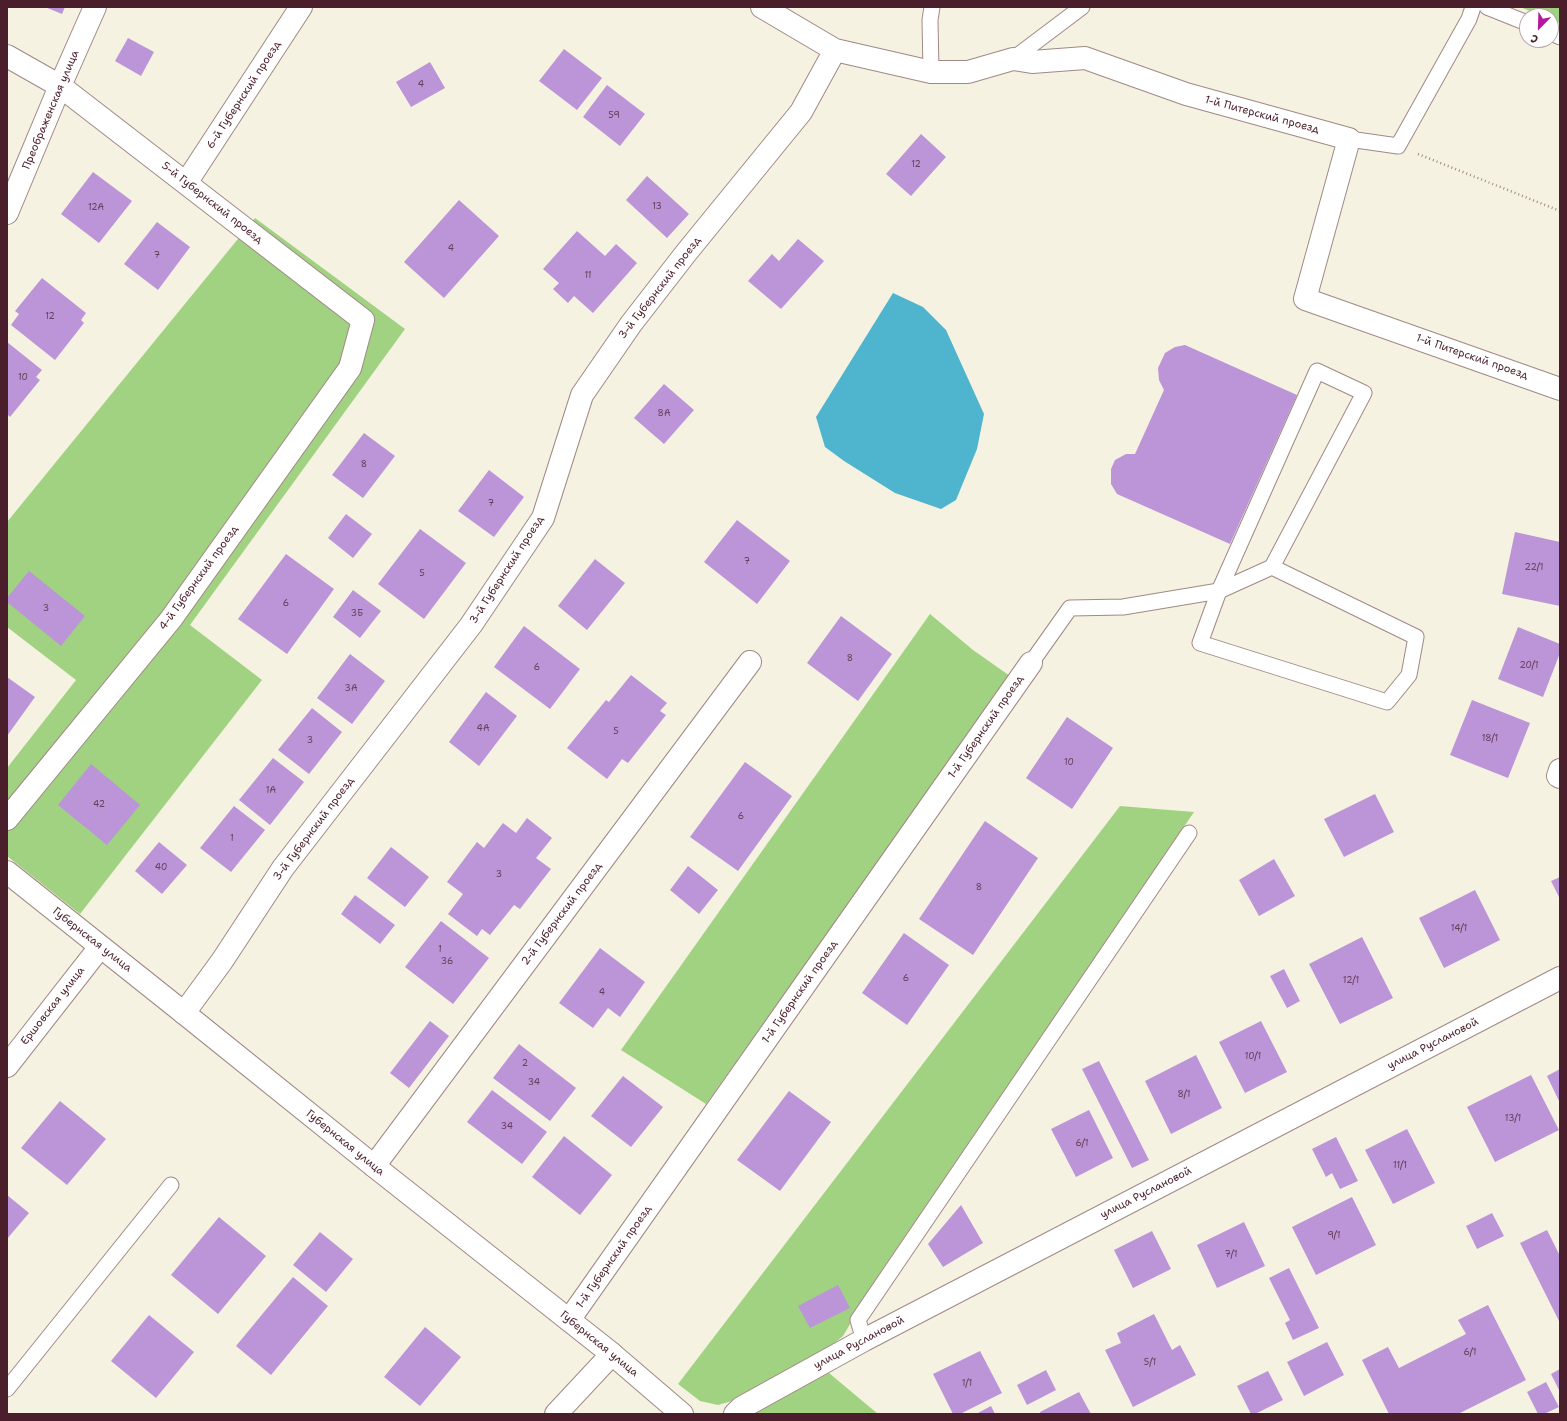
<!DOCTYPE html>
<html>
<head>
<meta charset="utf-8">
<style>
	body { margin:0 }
	#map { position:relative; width:1567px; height:1421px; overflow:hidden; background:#f6f2e2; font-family:"Shantell Sans",sans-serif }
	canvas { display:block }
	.frame { position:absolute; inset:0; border:8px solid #4a1f2b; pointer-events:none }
	.north { position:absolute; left:1519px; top:8px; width:40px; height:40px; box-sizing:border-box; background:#fff; border:1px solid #b7a5aa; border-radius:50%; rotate:203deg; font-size:11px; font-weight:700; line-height:16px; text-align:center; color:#4a1f2b }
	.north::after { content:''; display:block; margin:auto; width:14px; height:18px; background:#b5179e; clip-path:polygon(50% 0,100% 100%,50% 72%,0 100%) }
</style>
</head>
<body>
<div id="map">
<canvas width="1567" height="1421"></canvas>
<div class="frame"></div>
<div class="north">С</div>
</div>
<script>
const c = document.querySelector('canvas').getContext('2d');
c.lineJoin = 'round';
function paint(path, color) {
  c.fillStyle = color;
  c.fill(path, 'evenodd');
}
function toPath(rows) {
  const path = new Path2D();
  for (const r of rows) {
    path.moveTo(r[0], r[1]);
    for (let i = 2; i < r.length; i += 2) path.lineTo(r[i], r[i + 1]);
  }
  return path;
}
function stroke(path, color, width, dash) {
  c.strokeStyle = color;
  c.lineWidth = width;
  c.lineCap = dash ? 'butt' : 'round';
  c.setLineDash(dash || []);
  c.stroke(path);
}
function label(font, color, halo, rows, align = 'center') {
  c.font = font + ' "Shantell Sans",sans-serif';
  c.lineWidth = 3.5;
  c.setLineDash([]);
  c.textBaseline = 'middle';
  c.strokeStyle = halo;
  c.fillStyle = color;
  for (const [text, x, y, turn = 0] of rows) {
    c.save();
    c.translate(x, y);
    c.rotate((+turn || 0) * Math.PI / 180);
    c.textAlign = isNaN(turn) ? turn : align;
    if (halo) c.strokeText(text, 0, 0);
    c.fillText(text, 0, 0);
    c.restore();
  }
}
paint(toPath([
	[1520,7,1560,7,1560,23,1551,20,1551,16,1542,16],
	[255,218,405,329,190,625,262,680,80,914,7,856,7,768,76,680,7,627,7,522],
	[930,614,973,650,1010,676,706,1104,621,1050],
	[1120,806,1194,812,882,1270,843,1336,819,1356,732,1401,718,1405,700,1401,678,1384],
	[829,1373,878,1414,753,1414,754,1411]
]), '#a0d282');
paint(toPath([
	[893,293,923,307,946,330,984,414,977,449,956,500,941,509,895,493,844,461,825,447,816,417]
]), '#4fb4ce');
paint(toPath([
	[45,7,65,7,62,14],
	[128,38,154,52,141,76,115,61],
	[564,49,602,78,577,110,539,81],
	[430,62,445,88,411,107,396,82],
	[607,85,645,114,620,146,583,117],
	[921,134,946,157,911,196,886,174],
	[93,172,132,201,99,243,61,214],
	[647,176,689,214,667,238,626,200],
	[459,200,499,236,444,298,404,262],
	[157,222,190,247,158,290,124,264],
	[577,231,605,256,616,244,637,263,593,313,574,296,568,303,553,289,559,283,543,269],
	[798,239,824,261,781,309,748,281,772,254,779,261],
	[42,278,86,313,81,320,84,323,55,360,11,325,19,314,15,311],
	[7,342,42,370,36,377,40,380,10,417,7,414],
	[1185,345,1297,395,1230,544,1117,494,1111,484,1111,469,1115,460,1126,454,1135,454,1164,390,1159,380,1158,368,1165,353,1175,347],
	[664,384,694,410,664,444,634,418],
	[364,433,395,456,363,498,332,475],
	[489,470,524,497,494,537,458,511],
	[346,514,372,534,353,558,328,538],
	[737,520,790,561,757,604,704,562],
	[420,529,466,563,424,619,378,584],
	[1515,532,1560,542,1560,606,1502,594],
	[286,554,334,589,287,654,238,619],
	[595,559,625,583,587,630,558,606],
	[29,571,85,616,61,646,7,602,7,598],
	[353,590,381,611,360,638,333,617],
	[841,616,892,654,858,701,807,663],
	[524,626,580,669,550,709,494,667],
	[1518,627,1560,644,1560,653,1543,697,1498,679],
	[350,654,385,681,352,724,317,698],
	[631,675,667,703,660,711,666,715,628,763,622,759,607,779,567,748,606,700,609,702],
	[7,677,35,697,7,736],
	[486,692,517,716,479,766,449,742],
	[1472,700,1530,723,1508,778,1450,755],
	[312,708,342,732,309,774,278,750],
	[1067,717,1113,748,1072,809,1026,778],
	[273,758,304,782,270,825,239,800],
	[745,762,792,796,738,871,690,837],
	[91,764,140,805,107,845,58,805],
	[1375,794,1394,832,1344,857,1324,819],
	[234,806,265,830,231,872,200,848],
	[527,818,552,838,536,858,551,869,520,909,514,905,490,935,482,929,477,936,448,914,463,894,447,882,477,842,484,848,503,823,516,833],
	[985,821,1038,858,973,955,919,919],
	[159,842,187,865,162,894,135,871],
	[391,847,429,877,405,907,367,878],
	[1274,859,1295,896,1259,916,1239,880],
	[688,866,718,890,699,914,670,890],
	[1560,877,1560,899,1551,881],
	[1475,890,1500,940,1444,968,1419,918],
	[355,895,395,925,380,944,341,914],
	[441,921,489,958,453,1004,405,967],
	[904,933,949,965,907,1025,862,993],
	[1362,937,1393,998,1340,1024,1309,964],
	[600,948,645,982,620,1017,608,1008,593,1028,559,1003],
	[1284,969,1300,1001,1287,1008,1270,976],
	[430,1021,449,1036,409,1088,390,1073],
	[1261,1021,1287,1072,1245,1093,1219,1042],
	[519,1044,576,1088,550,1121,493,1078],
	[1196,1055,1222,1108,1171,1134,1145,1081],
	[1099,1061,1149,1160,1132,1168,1082,1069],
	[1560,1069,1560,1103,1547,1076],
	[1531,1075,1559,1130,1495,1162,1467,1107],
	[623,1076,663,1107,631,1147,591,1116],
	[492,1090,547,1132,522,1164,467,1122],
	[789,1091,831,1122,780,1191,737,1160],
	[60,1101,106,1139,67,1185,21,1148],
	[1089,1110,1113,1158,1076,1177,1051,1129],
	[1407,1129,1435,1183,1393,1204,1365,1150],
	[564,1136,612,1175,580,1215,532,1177],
	[1336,1137,1358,1181,1340,1189,1332,1173,1326,1177,1312,1149],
	[7,1195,29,1213,7,1239],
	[1352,1197,1376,1245,1316,1275,1292,1227],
	[961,1205,983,1243,943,1267,928,1244],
	[1492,1213,1504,1236,1477,1249,1466,1226],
	[219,1217,266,1256,218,1314,171,1275],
	[1244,1222,1265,1266,1217,1288,1197,1245],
	[1547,1230,1560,1256,1560,1323,1520,1243],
	[1152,1231,1171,1269,1133,1288,1114,1250],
	[320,1232,353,1259,326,1292,293,1265],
	[1289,1268,1319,1328,1293,1340,1285,1323,1290,1320,1269,1278],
	[293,1277,328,1306,271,1375,236,1346],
	[838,1285,850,1308,810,1328,798,1306],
	[1488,1305,1526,1380,1458,1414,1389,1414,1362,1360,1388,1347,1399,1368,1466,1334,1458,1320],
	[1154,1314,1172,1350,1180,1345,1196,1375,1133,1407,1105,1350,1121,1343,1117,1333],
	[149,1315,194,1352,156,1398,111,1361],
	[425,1327,461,1357,420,1406,384,1377],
	[1327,1342,1344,1375,1304,1396,1287,1362],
	[980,1351,1002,1393,960,1414,953,1414,933,1374],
	[1560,1369,1560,1392,1551,1374],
	[1046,1370,1056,1390,1027,1405,1017,1385],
	[1268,1371,1283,1400,1255,1414,1251,1414,1237,1386],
	[1546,1382,1559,1407,1544,1414,1538,1414,1527,1392],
	[1079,1392,1091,1414,1041,1414,1040,1412],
	[991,1406,995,1414,976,1414]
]), '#bb95d8');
const service = toPath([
	[1487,7,1527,23],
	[1551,33,1560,37],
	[1013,59,1082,7],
	[931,72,930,20,932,7],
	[1349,139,1398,146,1469,19,1473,7],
	[1031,663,1070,608,1123,607,1219,591,1272,567,1364,393,1317,371,1219,591,1200,643,1387,702,1409,675,1416,637,1272,567],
	[864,1340,858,1320,1189,833],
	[7,1389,171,1185]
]);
const minor = toPath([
	[762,7,835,50,931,72,968,72,1013,59,1032,62,1085,58,1186,94,1349,139,1305,299,1560,389],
	[7,56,60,86,363,320,350,368,171,619,7,819],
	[186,183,301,7],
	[7,213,60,86,95,7],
	[1560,770,1558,776,1560,777],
	[184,1013,222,961,283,868,471,625,543,518,582,395,631,324,686,253,801,112,835,50],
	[7,1066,100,947],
	[374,1166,750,662],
	[569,1320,1031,663],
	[556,1414,612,1354],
	[735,1414,741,1408,864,1340,1560,978]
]);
const tertiary = toPath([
	[7,872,184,1013,374,1166,612,1354,682,1414]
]);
stroke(service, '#a08886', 17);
stroke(minor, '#a08886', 24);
stroke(tertiary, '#a08886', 24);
stroke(toPath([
	[1418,154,1560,211]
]), '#a08886', 2.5, [1, 3]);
stroke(service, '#fff', 15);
stroke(minor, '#fff', 22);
stroke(tertiary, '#fff', 22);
label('9px', '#663c56', null, [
	["4",421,85],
	["59",614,116],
	["12",916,165],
	["13",657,207],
	["12А",96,208],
	["4",451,249],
	["7",157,256],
	["11",588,276],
	["12",50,317],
	["10",23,378],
	["8А",664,414],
	["8",364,465],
	["7",491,504],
	["7",747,562],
	["22/1",1534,568],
	["5",422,574],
	["6",286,604],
	["3",46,609],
	["3Б",357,614],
	["8",850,659],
	["20/1",1529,666],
	["6",537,668],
	["3А",351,689],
	["4А",483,729],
	["5",616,732],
	["18/1",1490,739],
	["3",310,741],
	["10",1069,763],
	["1А",271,791],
	["42",99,805],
	["6",741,817],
	["1",232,839],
	["40",161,868],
	["3",499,875],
	["8",979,888],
	["14/1",1459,929],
	["1",440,950],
	["36",447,962],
	["6",906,979],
	["12/1",1351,981],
	["4",602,993],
	["10/1",1253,1057],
	["2",525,1064],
	["34",534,1083],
	["8/1",1184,1095],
	["13/1",1513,1119],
	["34",507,1127],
	["6/1",1082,1144],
	["11/1",1400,1166],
	["9/1",1334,1236],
	["7/1",1231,1255],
	["6/1",1470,1353],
	["5/1",1150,1363],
	["1/1",967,1384]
]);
label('11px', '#4a1f2b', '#fff', [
	["6-й Губернский проезд",244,95,-57],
	["Преображенская улица",51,110,-67],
	["1-й Питерский проезд",1262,115,15],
	["5-й Губернский проезд",212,203,38],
	["3-й Губернский проезд",660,288,-52],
	["1-й Питерский проезд",1472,357,19],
	["3-й Губернский проезд",507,570,-57],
	["4-й Губернский проезд",199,578,-54],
	["1-й Губернский проезд",986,727,-55],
	["3-й Губернский проезд",314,829,-53],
	["2-й Губернский проезд",562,914,-53],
	["Губернская улица",92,940,38],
	["1-й Губернский проезд",800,992,-55],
	["Ершовская улица",53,1006,-52],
	["улица Руслановой",1433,1044,-27],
	["Губернская улица",345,1143,39],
	["улица Руслановой",1146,1193,-27],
	["1-й Губернский проезд",614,1257,-55],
	["улица Руслановой",859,1343,-28],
	["Губернская улица",599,1344,39]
]);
</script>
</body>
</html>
